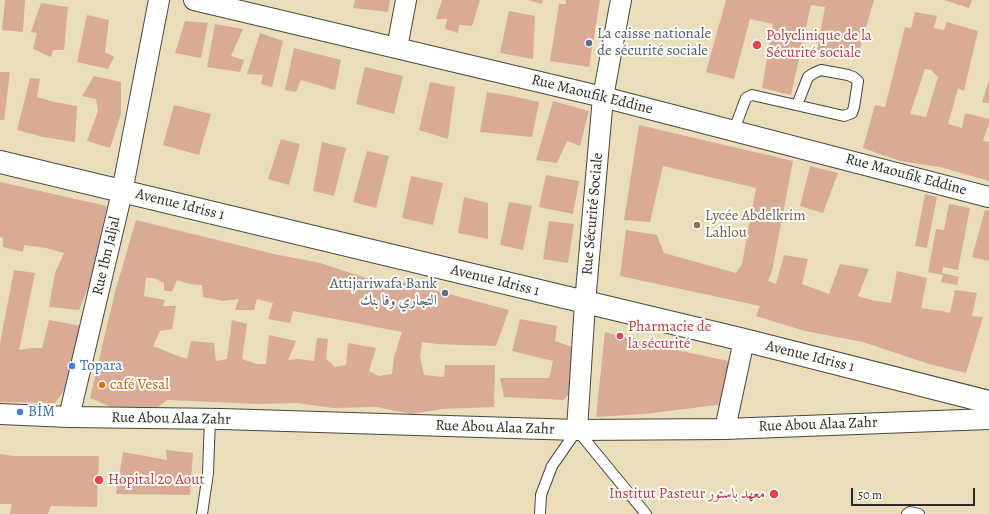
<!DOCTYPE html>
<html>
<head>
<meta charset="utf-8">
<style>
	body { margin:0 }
	#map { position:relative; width:989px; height:514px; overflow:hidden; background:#e9deb9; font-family:Alegreya,serif }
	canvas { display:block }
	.scale { position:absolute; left:851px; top:488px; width:124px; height:18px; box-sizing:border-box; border:2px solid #2b2b2b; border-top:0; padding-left:5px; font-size:12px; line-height:14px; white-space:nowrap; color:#2b2b2b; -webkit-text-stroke:3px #fdfcf7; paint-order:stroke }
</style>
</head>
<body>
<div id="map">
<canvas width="989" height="514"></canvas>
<div class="scale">50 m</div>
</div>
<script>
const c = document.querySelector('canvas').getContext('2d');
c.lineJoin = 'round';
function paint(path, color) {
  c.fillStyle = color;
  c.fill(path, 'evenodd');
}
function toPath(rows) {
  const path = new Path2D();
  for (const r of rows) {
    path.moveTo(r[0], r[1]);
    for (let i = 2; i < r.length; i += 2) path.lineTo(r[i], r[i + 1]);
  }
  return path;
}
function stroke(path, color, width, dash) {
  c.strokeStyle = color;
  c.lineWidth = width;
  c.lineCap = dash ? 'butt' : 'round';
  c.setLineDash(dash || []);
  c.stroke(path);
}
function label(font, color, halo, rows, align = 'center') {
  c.font = font + ' Alegreya,Amiri,serif';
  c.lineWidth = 4;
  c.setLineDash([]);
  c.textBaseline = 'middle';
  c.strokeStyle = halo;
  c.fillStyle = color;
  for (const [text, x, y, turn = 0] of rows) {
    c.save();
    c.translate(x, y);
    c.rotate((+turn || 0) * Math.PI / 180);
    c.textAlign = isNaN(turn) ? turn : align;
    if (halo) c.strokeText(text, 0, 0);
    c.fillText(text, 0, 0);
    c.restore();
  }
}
paint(toPath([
	[5,0,25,0,23,32,2,30],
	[355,0,390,0,388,12,353,8],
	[442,0,480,0,472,26,459,25,458,33,445,29,447,19,436,19],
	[528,0,543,0,542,4],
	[566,0,600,0,589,67,550,61,559,4,566,4],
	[726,0,874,0,857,59,817,50,825,7,811,5,791,95,762,88,773,24,750,19,734,79,706,72],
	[944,0,972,0,969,8],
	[41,3,68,7,64,50,53,50,51,57,33,49,37,33,31,32],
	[509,11,535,16,533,59,500,53],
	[915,12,937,16,934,28,944,30,947,22,978,31,964,91,958,88,948,124,962,128,965,113,989,119,989,124,983,141,989,142,989,181,940,167,900,161,863,148,875,105,885,107,905,27,911,28],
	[925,69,931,70,938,77,926,117,910,114],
	[87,15,109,20,105,52,114,57,108,69,77,62],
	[185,21,208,23,201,58,175,53],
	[215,24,243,29,231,56,244,60,240,72,207,67],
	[260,33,283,41,272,87,261,84,263,75,247,74],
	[294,48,341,60,335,90,301,80,296,92,285,90],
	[365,67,403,76,394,114,356,104],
	[0,72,10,72,4,120,0,120],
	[94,76,121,82,121,114,110,148,87,141,98,111,96,99,82,96],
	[30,78,40,79,37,97,54,102,77,106,75,142,43,137,17,130],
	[989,80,989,103,982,102],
	[430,82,455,87,448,139,419,130],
	[487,92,512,96,539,102,532,137,480,132],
	[553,101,589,111,580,146,567,141,557,163,536,160],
	[174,105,211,114,199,155,163,145],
	[639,125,793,161,772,271,768,281,776,284,784,255,808,259,802,284,829,294,840,264,869,269,858,296,871,300,891,303,897,271,927,278,921,308,942,311,950,313,955,290,977,293,972,316,983,317,966,373,929,364,863,342,805,331,756,316,760,306,620,276,626,230,657,235,664,253,736,273,742,264,756,188,663,166,650,222,624,220],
	[281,139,300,144,289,185,268,179],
	[322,142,346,148,334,196,313,191],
	[367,151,389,156,376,208,353,202],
	[810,166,838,173,823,213,800,206],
	[546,175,579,181,573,214,539,207],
	[411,176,443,183,433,225,402,218],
	[0,182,107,206,90,282,79,310,49,307,55,273,64,253,46,248,24,245,23,252,3,247,3,238,0,237],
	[925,194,937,197,927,248,915,246],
	[464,197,488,203,488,239,458,233],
	[509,202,532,206,523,250,500,245],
	[949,204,970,208,958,270,943,267,942,273,959,277,957,285,941,282,943,275,928,272,936,229,944,230],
	[985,210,989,211,989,261,972,257],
	[136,220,274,254,320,263,394,287,396,280,509,310,496,346,437,344,422,342,420,357,424,375,444,377,445,365,495,365,494,407,442,409,411,414,377,407,333,408,297,403,258,404,167,400,158,407,111,407,90,398,115,292],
	[146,278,154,278,164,283,164,290,172,292,177,280,189,284,202,285,203,297,223,301,239,299,235,310,254,310,257,299,273,303,268,319,290,323,293,311,402,332,394,357,392,374,379,376,369,371,376,348,348,343,346,365,335,367,326,359,328,339,317,338,314,361,298,359,288,360,296,341,269,335,266,364,256,364,242,359,247,324,232,320,227,359,216,361,214,343,191,341,187,359,178,356,153,346,160,331,172,329,176,306,163,306,165,300,144,296],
	[549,221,574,224,568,263,543,259],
	[14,270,35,273,19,350,31,348,42,348,49,320,81,326,67,387,55,403,0,402,0,343],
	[520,319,557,326,555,341,572,347,573,389,564,400,504,397,500,378,549,378,553,361,512,351],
	[605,332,657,346,733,362,725,404,645,414,596,417],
	[166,450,193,453,190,495,116,494,123,452,167,460],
	[0,454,13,456,99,456,97,507,51,506,48,514,10,514,12,504,0,504]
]), '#d9ab95');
const service = toPath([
	[734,130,746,98,752,95,844,116,852,113,854,107,858,81,853,77,848,75,821,70,814,73,808,77,797,105],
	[202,514,208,473,210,419],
	[540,514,541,495,552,466,577,430,646,514],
	[907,514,910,512,919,514]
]);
const minor = toPath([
	[194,0,603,97,989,197],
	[397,48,406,0],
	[0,414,69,417,222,419,577,430,725,429,989,419],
	[69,417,122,192,159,0],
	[725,429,744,340],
	[577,430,585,303,603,97,621,0]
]);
const tertiary = toPath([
	[0,162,744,340,989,402]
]);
stroke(service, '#484640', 12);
stroke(minor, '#484640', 22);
stroke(tertiary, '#484640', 24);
stroke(service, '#fff', 10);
stroke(minor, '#fff', 20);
stroke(tertiary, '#fff', 22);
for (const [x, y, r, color] of [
	[589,43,4,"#5c6f8a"],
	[757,45,5,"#e0444e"],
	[697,225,4,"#8d6e63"],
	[445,293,4,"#5c6f8a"],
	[620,336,4,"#e0444e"],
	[72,366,4,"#3f7fe0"],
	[102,385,4,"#e8710a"],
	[20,412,4,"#3f7fe0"],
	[99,480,5,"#e0444e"],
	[774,494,5,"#e0444e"]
]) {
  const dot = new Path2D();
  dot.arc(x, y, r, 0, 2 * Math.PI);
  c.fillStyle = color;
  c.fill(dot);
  stroke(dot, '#fdfcf7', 1.5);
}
label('15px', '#4e5e75', '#fdfcf7', [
	["La caisse nationale",597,34],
	["de sécurité sociale",597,51],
	["Attijariwafa Bank",437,284,"right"],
	["التجاري وفا بنك",437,301,"right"]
], 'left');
label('15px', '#be3a42', '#fdfcf7', [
	["Polyclinique de la",766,36],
	["Sécurité sociale",766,53],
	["Pharmacie de",628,327],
	["la sécurité",628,344],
	["Hopital 20 Aout",108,480],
	["Institut Pasteur معهد باستور",765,494,"right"]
], 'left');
label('15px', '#2b2b2b', '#fdfcf7', [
	["Rue Maoufik Eddine",592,95,14],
	["Rue Maoufik Eddine",906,175,15],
	["Avenue Idriss 1",180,205,14],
	["Rue Sécurité Sociale",593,214,-85],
	["Rue Ibn Jaljal",107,256,-77],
	["Avenue Idriss 1",495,281,14],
	["Avenue Idriss 1",810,357,14],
	["Rue Abou Alaa Zahr",171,419,1],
	["Rue Abou Alaa Zahr",818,425,-2],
	["Rue Abou Alaa Zahr",495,428,2]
]);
label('15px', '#785e54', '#fdfcf7', [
	["Lycée Abdelkrim",705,216],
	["Lahlou",705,233]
], 'left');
label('15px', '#366cbe', '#fdfcf7', [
	["Topara",80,366],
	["BİM",28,412]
], 'left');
label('15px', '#c56008', '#fdfcf7', [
	["café Vesal",110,385]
], 'left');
</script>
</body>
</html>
